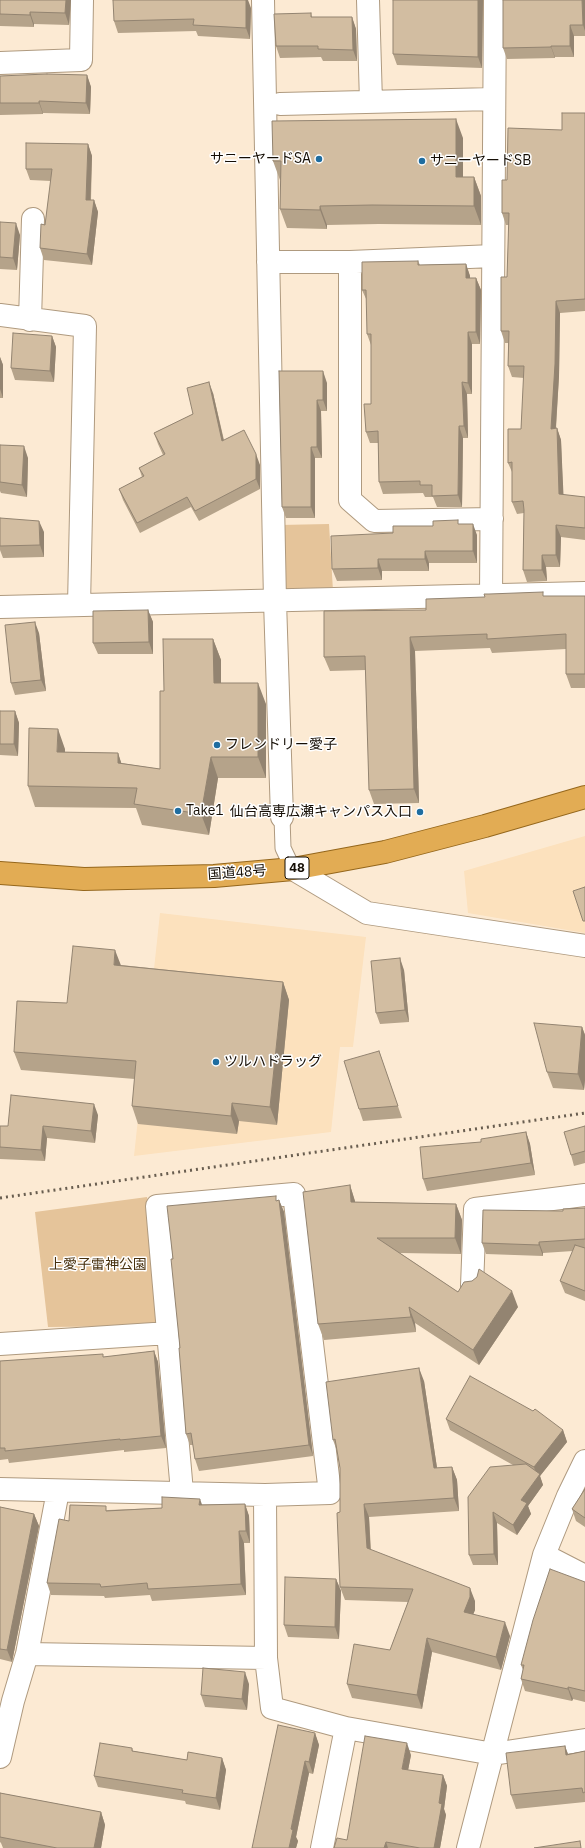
<!DOCTYPE html>
<html>
<head>
<meta charset="utf-8">
<style>
	body { margin:0 }
	canvas { display:block; background:#fcead3 }
</style>
</head>
<body>
<canvas width="585" height="1848"></canvas>
<script>
const c = document.querySelector('canvas').getContext('2d');
c.lineJoin = 'round';
function paint(path, color) {
  c.fillStyle = color;
  c.fill(path, 'evenodd');
}
function toPath(rows) {
  const path = new Path2D();
  for (const r of rows) {
    path.moveTo(r[0], r[1]);
    for (let i = 2; i < r.length; i += 2) path.lineTo(r[i], r[i + 1]);
  }
  return path;
}
function stroke(path, color, width, dash) {
  c.strokeStyle = color;
  c.lineWidth = width;
  c.lineCap = dash ? 'butt' : 'round';
  c.setLineDash(dash || []);
  c.stroke(path);
}
function label(font, color, halo, rows, align = 'center') {
  c.font = font + ' "IBM Plex Sans","Noto Sans JP",sans-serif';
  c.lineWidth = 3;
  c.setLineDash([]);
  c.textBaseline = 'middle';
  c.strokeStyle = halo;
  c.fillStyle = color;
  for (const [text, x, y, turn = 0] of rows) {
    c.save();
    c.translate(x, y);
    c.rotate((+turn || 0) * Math.PI / 180);
    c.textAlign = isNaN(turn) ? turn : align;
    if (halo) c.strokeText(text, 0, 0);
    c.fillText(text, 0, 0);
    c.restore();
  }
}
paint(toPath([
	[585,836,585,933,468,913,464,871],
	[160,913,366,937,353,1047,340,1047,331,1132,134,1156]
]), '#fce1bd');
paint(toPath([
	[329,524,333,591,281,592,279,525],
	[147,1197,160,1318,150,1326,48,1327,35,1212]
]), '#e5c49a');
const service = toPath([
	[282,817,283,848,293,869]
]);
const minor = toPath([
	[263,0,275,601,282,817],
	[368,0,371,102],
	[0,63,81,60,82,0],
	[280,104,494,99],
	[268,262,350,262,493,256],
	[350,262,350,500,374,521,492,519],
	[0,315,85,326,79,605],
	[30,320,33,219],
	[491,596,495,0],
	[0,607,585,593],
	[293,869,367,913,585,946],
	[472,1286,475,1209,585,1195],
	[0,1344,169,1333],
	[0,1489,265,1495,330,1493,294,1194,157,1206,182,1492],
	[265,1495,266,1658,272,1708,346,1728,493,1754,585,1740],
	[544,1555,585,1576],
	[27,1654,266,1658],
	[0,1757,13,1701,27,1654,58,1491],
	[322,1848,346,1728],
	[468,1848,544,1555,568,1496,585,1461]
]);
const trunk = toPath([
	[0,873,84,879,214,876,293,869,385,852,485,826,585,797]
]);
stroke(service, '#af9a7f', 17);
stroke(minor, '#af9a7f', 24);
stroke(trunk, '#95671c', 24);
stroke(service, '#fff', 15);
stroke(minor, '#fff', 22);
stroke(trunk, '#e2ac54', 22);
stroke(toPath([
	[0,1198,585,1113]
]), '#685d4f', 3, [2, 4]);
paint(toPath([
	[0,0,71,0,69,25,34,24,34,27,0,26],
	[393,0,483,0,482,68,397,65,393,54],
	[585,0,585,36,574,36,574,57,555,57,555,58,507,59,503,48],
	[251,8,250,39,198,36,196,31,118,33,114,21],
	[311,13,312,17,352,17,356,29,357,61,323,61,321,57,280,58,276,46],
	[87,75,91,87,90,114,43,113,43,114,0,115,0,76],
	[585,113,585,311,560,313,559,376,556,429,557,428,561,440,563,495,585,497,585,540,561,537,560,567,546,567,547,581,527,582,523,570,524,513,517,514,512,502,512,472,508,463,521,429,524,378,512,377,508,366,508,343,505,343,501,331,507,277,509,225,506,225,502,213,507,180,562,130],
	[463,138,463,177,474,177,481,196,481,225,379,224,327,225,327,229,287,228,280,209,281,180,280,180,273,161],
	[88,144,92,156,91,200,94,200,98,212,92,265,44,260,40,248,45,225,51,181,30,180,26,169],
	[0,222,20,235,17,270,0,269],
	[418,261,420,265,466,264,470,276,470,278,476,278,481,290,480,344,472,344,472,394,467,394,468,438,463,438,462,507,437,507,433,497,425,497,423,493,383,494,379,482,378,443,370,443,366,432,371,404,371,345,367,334,367,301,362,290],
	[52,336,56,347,54,382,15,380,11,368],
	[0,357,3,365,3,398,0,398],
	[279,371,327,383,327,411,321,411,322,458,315,458,315,518,286,518,282,507],
	[213,393,224,440,260,465,260,489,199,521,191,507,140,533,123,500,119,489,142,477,139,468,163,455,158,444,154,433,193,414],
	[0,445,28,458,27,497,1,493,0,491],
	[0,518,44,532,44,557,3,558,0,550],
	[459,524,477,535,477,563,429,563,429,571,382,571,382,580,337,581,332,569,393,533,433,526],
	[544,596,585,596,585,688,571,688,566,674,566,649,492,653,490,648,415,651,419,803,374,804,369,790,366,670,330,671,324,657,426,610],
	[148,610,153,622,153,654,98,654,93,643],
	[39,633,46,691,15,695,11,683],
	[213,639,221,660,221,683,266,704,266,778,218,778,209,835,142,825,136,808,35,807,28,786,65,749,65,752,118,753,121,763,160,769,164,691],
	[0,711,15,711,19,723,18,756,0,755],
	[121,965,283,982,289,1000,277,1125,239,1121,237,1134,138,1124,132,1106,135,1079,21,1070,14,1052,67,1003],
	[404,970,409,1022,380,1024,376,1013],
	[582,1027,585,1035,585,1080,584,1090,553,1088,547,1072],
	[379,1051,402,1118,363,1121,359,1109],
	[98,1115,95,1143,47,1138,45,1161,0,1159,0,1126,8,1126],
	[585,1126,585,1163,574,1166,571,1155],
	[526,1132,530,1144,535,1175,427,1191,423,1179,481,1142],
	[350,1185,355,1202,456,1204,462,1220,461,1254,400,1253,458,1292,518,1307,479,1365,415,1323,416,1332,324,1340,318,1324],
	[279,1200,284,1212,313,1456,199,1471,195,1459,193,1445,190,1445,186,1434,173,1259,277,1201],
	[585,1208,585,1301,565,1293,560,1281,573,1251,543,1253,543,1256,486,1254,482,1243,563,1211],
	[154,1351,158,1362,166,1448,124,1452,124,1450,9,1463,8,1459,0,1460,0,1361,104,1357],
	[424,1381,437,1468,452,1467,457,1480,459,1511,369,1517,371,1550,475,1601,475,1610,473,1614,510,1636,501,1670,432,1652,422,1709,352,1698,347,1684,390,1650,408,1602,345,1600,340,1587,340,1468,337,1451,333,1440],
	[446,1419,563,1430,567,1442,540,1476,543,1485,528,1506,531,1514,517,1535,497,1523,498,1565,473,1565,469,1555,513,1465,450,1430],
	[585,1489,585,1527,576,1521,572,1509],
	[245,1504,249,1516,250,1543,244,1543,246,1595,152,1601,150,1595,105,1598,104,1596,51,1595,47,1583,69,1521,108,1510,162,1508,202,1505],
	[0,1507,34,1514,39,1526,12,1662,0,1659],
	[336,1579,341,1591,339,1639,288,1637,284,1625],
	[585,1582,585,1702,573,1699,572,1701,525,1691,521,1679,523,1670,521,1665],
	[249,1684,247,1710,205,1707,201,1695],
	[315,1733,319,1745,313,1774,309,1773,296,1837,298,1841,296,1848,252,1848],
	[565,1746,568,1754,585,1751,585,1802,516,1809,511,1795],
	[132,1748,133,1751,187,1760,222,1758,226,1770,220,1810,186,1804,185,1801,98,1787,94,1776],
	[411,1755,408,1770,443,1775,447,1786,444,1809,446,1815,440,1848,334,1848,347,1840],
	[0,1793,101,1812,105,1825,101,1848,3,1848,1,1843,0,1842]
]), '#b5a38a');
paint(toPath([
	[66,0,71,0,69,25,65,13],
	[246,0,248,0,251,8,250,39,246,28],
	[478,0,483,0,482,68,478,57],
	[582,0,585,0,585,31,583,25],
	[30,12,34,24,34,27,30,15],
	[352,17,356,29,357,61,353,50],
	[570,25,574,36,574,57,570,46],
	[551,46,555,57,555,58,551,47],
	[87,75,91,87,90,114,86,103],
	[39,101,43,113,43,114,39,103],
	[456,119,463,138,463,196,456,177],
	[88,144,92,156,90,211,86,200],
	[474,177,481,196,481,225,474,206],
	[94,200,98,212,92,265,87,254],
	[320,206,327,225,327,229,320,210],
	[16,223,20,235,17,270,13,258],
	[466,264,470,276,470,290,466,278],
	[476,278,481,290,480,344,476,332],
	[556,301,560,313,559,376,555,440,551,429],
	[468,332,472,344,472,394,468,383],
	[52,336,56,347,54,382,50,371],
	[0,357,3,365,3,398,0,389],
	[323,371,327,383,327,411,323,400],
	[209,382,213,393,226,451,222,441],
	[462,382,467,394,468,438,464,426],
	[317,400,321,411,322,458,317,447],
	[459,426,463,438,462,507,458,495],
	[557,428,561,440,564,506,559,494],
	[24,446,28,458,27,497,22,485],
	[311,447,315,458,315,518,311,507],
	[256,454,260,465,260,489,256,479],
	[39,521,44,532,44,557,40,545],
	[473,524,477,535,477,563,473,551],
	[556,525,561,537,560,567,556,555],
	[425,551,429,563,429,571,425,559],
	[542,555,546,567,547,581,542,570],
	[378,559,382,571,382,580,378,568],
	[148,610,153,622,153,654,149,642],
	[35,622,39,633,46,691,41,680],
	[410,637,415,651,419,803,414,789],
	[213,639,221,660,221,704,214,683],
	[258,683,266,704,266,778,258,757],
	[15,711,19,723,18,756,14,744],
	[58,729,65,749,65,773,57,752],
	[118,753,125,774,118,763],
	[211,757,218,778,209,835,201,814],
	[115,950,122,968,114,965],
	[400,958,404,970,409,1022,405,1010],
	[283,982,289,1000,277,1125,270,1107],
	[582,1027,585,1035,585,1080,584,1090,578,1074],
	[232,1103,239,1121,237,1134,231,1116],
	[94,1104,98,1115,95,1143,91,1131],
	[43,1126,47,1138,45,1161,41,1150],
	[526,1132,530,1144,535,1175,531,1163],
	[350,1185,355,1201,356,1218,351,1202],
	[279,1200,284,1212,313,1456,309,1445],
	[456,1204,462,1220,461,1254,455,1238],
	[539,1242,543,1253,543,1256,539,1245],
	[512,1291,518,1307,479,1365,473,1350],
	[409,1307,415,1323,416,1332,411,1317],
	[154,1351,158,1362,166,1448,161,1436],
	[419,1368,424,1381,439,1481,434,1468],
	[563,1430,567,1442,540,1476,543,1485,528,1506,531,1514,517,1535,513,1525,521,1500,537,1478,534,1467],
	[452,1467,457,1480,459,1511,454,1498],
	[200,1499,204,1510,199,1505],
	[245,1504,249,1516,250,1543,246,1531],
	[364,1504,369,1517,371,1562,367,1548],
	[493,1512,497,1523,498,1565,494,1554],
	[34,1514,39,1526,12,1662,7,1650],
	[239,1531,244,1543,246,1595,241,1584],
	[336,1579,341,1591,339,1639,335,1627],
	[470,1588,475,1601,475,1610,469,1625,464,1612],
	[505,1622,510,1636,501,1670,496,1657],
	[427,1638,432,1652,422,1709,417,1695],
	[245,1672,249,1684,247,1710,242,1699],
	[568,1687,573,1699,572,1701,568,1689],
	[315,1733,319,1745,313,1774,309,1762],
	[407,1743,411,1755,406,1781,402,1769],
	[565,1746,570,1760,566,1755],
	[222,1758,226,1770,220,1810,216,1798],
	[305,1761,309,1773,296,1837,298,1841,296,1848,289,1848,291,1829],
	[443,1775,447,1786,444,1809,446,1815,440,1848,434,1848,439,1803],
	[101,1812,105,1825,101,1848,94,1848],
	[386,1842,388,1848,384,1848]
]), '#938471');
const building = toPath([
	[0,0,66,0,65,13,30,12,30,15,0,14,0,0],
	[113,0,246,0,246,28,193,25,194,19,114,21,113,0],
	[393,0,478,0,478,57,393,54,393,0],
	[503,0,582,0,583,25,570,25,570,46,551,46,551,47,503,48,503,0],
	[311,13,311,17,352,17,353,50,318,49,318,46,276,46,274,14,311,13],
	[47,74,87,75,86,103,39,101,39,103,0,103,0,76,47,74],
	[562,113,585,113,585,299,556,301,555,364,551,429,557,428,559,494,585,497,585,528,556,525,556,555,542,555,542,570,523,570,524,510,523,501,512,502,512,462,508,463,508,429,521,429,524,366,508,366,509,331,501,331,501,277,507,277,509,213,502,213,502,180,507,180,508,128,562,130,562,113],
	[456,119,456,177,474,177,474,206,372,205,320,206,320,210,280,209,281,161,273,161,272,121,456,119],
	[26,143,88,144,86,200,94,200,87,254,40,248,41,224,45,225,52,169,26,169,26,143],
	[0,222,16,223,13,258,0,257,0,222],
	[418,261,418,265,466,264,466,278,476,278,476,332,468,332,468,383,462,382,464,426,459,426,458,495,432,496,432,485,420,485,420,481,379,482,378,431,366,432,364,404,371,404,371,334,367,334,366,290,362,290,362,262,418,261],
	[13,333,52,336,50,371,11,368,13,333],
	[279,371,323,371,323,400,317,400,317,447,311,447,311,507,282,507,279,371],
	[209,382,222,441,244,430,256,454,256,479,195,511,187,497,137,523,119,489,144,476,139,468,165,454,154,433,193,414,187,388,209,382],
	[0,445,24,446,22,485,0,482,0,445],
	[0,518,39,521,40,545,0,546,0,518],
	[458,520,458,524,473,524,473,551,425,551,425,559,378,559,378,568,332,569,331,536,393,533,393,526,433,526,433,521,458,520],
	[543,592,543,596,585,596,585,674,566,674,566,634,487,639,487,634,410,637,414,789,369,790,365,656,324,657,324,611,426,610,426,599,485,597,484,594,489,594,543,592],
	[148,610,149,642,93,643,93,611,148,610],
	[35,622,41,680,11,683,5,625,35,622],
	[163,639,213,639,214,683,258,683,258,757,211,757,201,814,134,804,137,788,28,786,29,728,58,729,57,752,118,753,118,763,160,769,160,691,164,691,163,639],
	[0,711,15,711,14,744,0,744,0,711],
	[585,887,585,921,583,921,573,891,585,887],
	[73,946,115,950,114,965,283,982,270,1107,232,1103,231,1116,132,1106,136,1061,14,1052,17,1001,67,1003,73,946],
	[400,958,405,1010,376,1013,371,961,400,958],
	[534,1023,582,1027,578,1074,547,1072,534,1023],
	[379,1051,398,1106,359,1109,344,1061,379,1051],
	[11,1095,94,1104,91,1131,43,1126,41,1150,0,1147,0,1126,8,1126,11,1095],
	[585,1126,585,1151,571,1155,564,1132,585,1126],
	[526,1132,531,1163,423,1179,420,1147,481,1142,481,1139,526,1132],
	[350,1185,351,1202,456,1204,455,1238,377,1238,458,1292,464,1282,472,1281,477,1277,479,1269,512,1291,473,1350,409,1307,411,1317,318,1324,303,1192,350,1185],
	[276,1196,276,1201,279,1200,309,1445,195,1459,191,1433,186,1434,179,1348,180,1348,171,1259,173,1259,167,1206,276,1196],
	[585,1208,585,1239,539,1242,539,1245,482,1243,483,1210,563,1211,563,1209,585,1208],
	[575,1245,585,1248,585,1291,560,1281,575,1245],
	[154,1351,161,1436,120,1440,120,1439,5,1451,5,1448,0,1448,0,1361,103,1354,103,1357,154,1351],
	[419,1368,434,1468,452,1467,454,1498,364,1504,367,1548,470,1588,470,1597,464,1612,505,1622,496,1657,427,1638,417,1695,347,1684,354,1644,390,1650,413,1589,340,1587,337,1513,340,1512,340,1468,335,1439,333,1440,326,1382,419,1368],
	[470,1376,533,1411,535,1409,563,1430,534,1467,446,1419,470,1376],
	[526,1464,540,1474,521,1500,527,1503,513,1525,493,1512,494,1554,469,1555,468,1497,490,1467,526,1464],
	[585,1489,585,1518,572,1509,585,1489],
	[162,1497,200,1499,199,1505,245,1504,246,1531,239,1531,241,1584,148,1589,147,1583,101,1587,100,1584,47,1583,59,1519,69,1521,70,1505,106,1506,106,1511,162,1508,162,1497],
	[0,1507,34,1514,7,1650,0,1649,0,1507],
	[550,1569,585,1582,585,1691,568,1687,568,1689,521,1679,524,1665,521,1665,533,1620,550,1569],
	[285,1577,336,1579,335,1627,284,1625,285,1577],
	[203,1668,245,1672,242,1699,201,1695,203,1668],
	[278,1725,315,1733,309,1762,305,1761,291,1829,293,1830,289,1848,252,1848,278,1725],
	[365,1736,407,1743,402,1769,443,1775,439,1803,442,1804,434,1848,420,1848,386,1842,384,1848,334,1848,337,1838,347,1840,365,1736],
	[100,1743,132,1748,132,1751,187,1760,188,1752,222,1758,216,1798,182,1793,183,1790,94,1776,100,1743],
	[565,1746,566,1755,585,1751,585,1792,583,1793,582,1788,511,1795,506,1753,565,1746],
	[0,1793,101,1812,94,1848,57,1848,0,1837,0,1793],
	[580,1841,581,1848,534,1848,580,1841]
]);
paint(building, '#d2bda1');
stroke(building, '#938471', 1);
for (const [x, y, r, color] of [
	[319,159,4,"#1f6da0"],
	[422,161,4,"#1f6da0"],
	[217,745,4,"#1f6da0"],
	[178,811,4,"#1f6da0"],
	[420,812,4,"#1f6da0"],
	[216,1062,4,"#1f6da0"]
]) {
  const dot = new Path2D();
  dot.arc(x, y, r, 0, 2 * Math.PI);
  c.fillStyle = color;
  c.fill(dot);
  stroke(dot, '#fff', 1.5);
}
for (const [x, y, w] of [
	[297,868,24]
]) {
  const box = new Path2D();
  box.roundRect(x - w / 2, y - 11, w, 22, 3);
  c.fillStyle = '#fff';
  c.fill(box);
  stroke(box, '#150e05', 1);
}
label('bold 13px', '#150e05', null, [
	["48",297,868]
]);
label('14px', '#150e05', '#fff', [
	["サニーヤードSA",311,159,"right"],
	["サニーヤードSB",430,161],
	["フレンドリー愛子",225,745],
	["Take1",186,811],
	["仙台高専広瀬キャンパス入口",412,812,"right"],
	["ツルハドラッグ",224,1062]
], 'left');
label('14px', '#150e05', '#fff', [
	["国道48号",237,873,-4]
]);
label('14px', '#48310e', '#fff', [
	["上愛子雷神公園",98,1265]
]);
</script>
</body>
</html>
